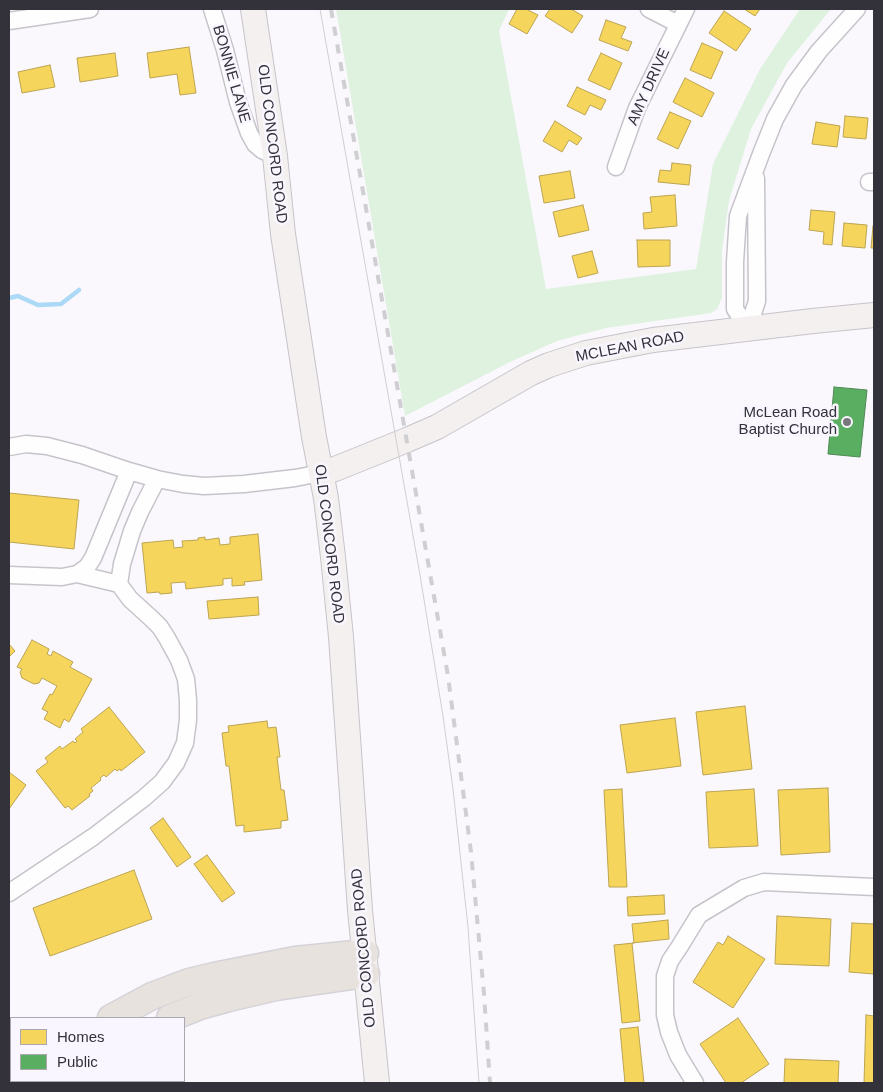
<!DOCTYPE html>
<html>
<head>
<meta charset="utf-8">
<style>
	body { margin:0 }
	#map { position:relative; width:883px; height:1092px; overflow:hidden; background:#faf8fd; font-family:Helvetica,sans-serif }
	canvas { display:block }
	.frame { position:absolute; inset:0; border:10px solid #333139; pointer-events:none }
	.legend { position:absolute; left:10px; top:1017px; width:175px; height:65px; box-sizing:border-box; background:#f9f6ff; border:1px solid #aaa7b0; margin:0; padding:6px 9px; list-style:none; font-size:15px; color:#333139 }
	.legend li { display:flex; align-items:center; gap:10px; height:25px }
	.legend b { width:25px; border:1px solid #aaa7b0 }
</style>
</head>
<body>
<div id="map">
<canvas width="883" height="1092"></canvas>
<div class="frame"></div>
<ul class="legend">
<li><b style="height:14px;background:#f6d55c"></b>Homes</li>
<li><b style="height:14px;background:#5aae61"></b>Public</li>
</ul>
</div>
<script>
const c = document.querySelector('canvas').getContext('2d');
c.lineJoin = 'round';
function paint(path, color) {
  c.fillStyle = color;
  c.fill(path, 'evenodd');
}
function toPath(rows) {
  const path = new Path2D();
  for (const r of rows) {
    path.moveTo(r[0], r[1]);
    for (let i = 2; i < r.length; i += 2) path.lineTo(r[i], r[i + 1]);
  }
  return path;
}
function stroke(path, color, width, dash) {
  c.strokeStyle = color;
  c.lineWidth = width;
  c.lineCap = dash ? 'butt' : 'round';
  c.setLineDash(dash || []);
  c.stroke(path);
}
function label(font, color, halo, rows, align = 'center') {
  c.font = font + ' Helvetica,sans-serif';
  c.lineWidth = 5;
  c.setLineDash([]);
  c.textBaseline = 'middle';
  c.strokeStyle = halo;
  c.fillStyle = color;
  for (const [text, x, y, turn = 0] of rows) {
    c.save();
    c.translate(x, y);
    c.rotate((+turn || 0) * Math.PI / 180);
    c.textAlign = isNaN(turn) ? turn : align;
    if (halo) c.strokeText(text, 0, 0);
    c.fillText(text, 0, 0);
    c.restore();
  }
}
paint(toPath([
	[336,9,509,9,499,31,546,289,696,269,713,164,760,69,800,9,831,9,787,63,751,129,729,201,722,251,722,298,717,309,711,313,606,328,557,341,510,362,405,416]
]), '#def2df');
const homes = toPath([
	[517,9,526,9,538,15,527,34,509,24,517,9],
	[550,9,571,9,583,16,572,33,545,16,550,9],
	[744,9,760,9,755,16,744,9],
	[724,11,751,29,736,51,709,33,724,11],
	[606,20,626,27,621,38,632,42,628,51,599,40,606,20],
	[702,43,723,52,711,79,690,70,702,43],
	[189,47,196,93,180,95,177,74,150,78,147,53,189,47],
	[115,53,118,76,80,82,77,58,115,53],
	[601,53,622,63,610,90,588,80,601,53],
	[50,65,55,87,22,93,18,72,50,65],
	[685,78,714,93,702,117,673,102,685,78],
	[577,87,606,100,601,110,590,105,585,115,567,106,577,87],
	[670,112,691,121,678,149,657,139,670,112],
	[845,116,868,118,866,139,843,137,845,116],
	[555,121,582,138,577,145,569,140,562,152,543,141,555,121],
	[816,122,840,126,837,147,812,144,816,122],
	[672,163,691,165,689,185,658,182,660,170,671,171,672,163],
	[570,171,575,198,544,203,539,176,570,171],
	[675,195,677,226,644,229,643,213,652,212,650,197,675,195],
	[583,205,589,230,559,237,553,212,583,205],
	[811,210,835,212,832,245,823,244,824,232,809,230,811,210],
	[844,223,867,225,865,248,842,246,844,223],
	[873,226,874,226,874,248,871,248,873,226],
	[637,240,670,240,670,266,638,267,637,240],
	[592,251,598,273,578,278,572,256,592,251],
	[9,493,79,500,74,549,9,542,9,493],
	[258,534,262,580,244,582,245,585,232,586,232,578,223,579,223,585,186,589,185,582,171,583,172,593,160,594,159,592,147,593,142,543,173,540,174,548,183,547,182,541,198,540,198,538,205,537,205,540,219,538,220,545,230,544,230,537,258,534],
	[258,597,259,615,209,619,207,601,258,597],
	[32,640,49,649,47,654,51,656,53,651,73,662,70,667,92,679,69,722,64,719,60,728,44,719,48,712,42,709,50,694,52,695,57,686,42,678,39,683,34,684,22,678,20,672,22,669,17,667,32,640],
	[9,644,15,651,9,657,9,644],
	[745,706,752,769,703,775,696,712,745,706],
	[109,707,145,752,121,771,120,769,117,771,115,769,106,777,104,775,100,778,101,780,91,788,93,791,89,794,90,796,72,810,68,806,65,808,36,771,48,762,45,758,60,746,62,749,73,741,75,743,77,741,75,739,83,732,81,729,109,707],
	[675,718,681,766,627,773,620,725,675,718],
	[267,721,268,728,276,727,280,757,277,757,281,790,284,790,288,820,281,821,281,828,244,832,244,825,236,826,229,766,226,766,222,733,229,732,228,726,267,721],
	[9,772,26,785,9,809,9,772],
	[828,788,830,852,781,855,778,790,828,788],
	[622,789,627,887,609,887,604,790,622,789],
	[754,789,758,846,709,848,706,792,754,789],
	[163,818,191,857,177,867,150,828,163,818],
	[207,855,235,893,222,902,194,864,207,855],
	[134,870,152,919,50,956,33,908,134,870],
	[664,895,665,914,628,916,627,897,664,895],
	[777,916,831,919,829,966,775,964,777,916],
	[668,920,669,939,632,943,640,1021,622,1023,614,945,634,943,632,924,668,920],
	[852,923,874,924,874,974,849,972,852,923],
	[728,936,765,959,733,1008,693,982,718,942,723,945,728,936],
	[866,1015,874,1016,874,1083,864,1083,866,1015],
	[738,1018,769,1064,741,1083,726,1083,700,1044,738,1018],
	[638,1027,644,1083,625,1083,620,1029,638,1027],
	[785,1059,839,1061,838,1083,784,1083,785,1059]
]);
paint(homes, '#f6d55c');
stroke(homes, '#bca452', 1);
const public = toPath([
	[834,387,867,390,860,457,828,454,834,387]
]);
paint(public, '#5aae61');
stroke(public, '#4e8855', 1);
stroke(toPath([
	[9,298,18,296,38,305,61,304,79,290]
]), '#acd9f5', 4.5);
const street = toPath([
	[212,9,225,50,238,102,249,133,255,144,262,150,275,156],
	[649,9,678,24],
	[9,21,90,9],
	[616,167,637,108,686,9],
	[869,182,874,182],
	[748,329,735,309,735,262,738,216,761,154,775,119,794,85,819,51,857,9],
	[748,329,757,301,756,178],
	[9,447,26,444,47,446,82,455,129,471,157,479,183,484,204,486,244,484,295,478,321,473],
	[77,574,119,584],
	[9,575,62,577,77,574,87,567,93,558,129,471],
	[9,893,93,837,144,798,162,782,176,763,185,743,188,720,188,700,186,679,179,660,167,638,160,627,152,619,130,599,119,584,122,564,132,531,140,512,157,479],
	[695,1083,678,1055,669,1032,665,1015,665,976,670,961,680,946,699,915,744,888,764,882,874,887]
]);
const secondary = toPath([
	[253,9,275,156,283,234,314,437,326,498,333,557,341,637,360,910,377,1083],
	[321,473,335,469,407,440,437,427,531,373,549,365,586,353,653,340,813,321,874,315]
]);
const primary = toPath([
	[111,1018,152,996,189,982,214,976,295,960,365,953],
	[170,1018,200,1006,229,998,276,987,366,974],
	[38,1083,40,1081],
	[96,1083,98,1081]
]);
stroke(street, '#c6c4ca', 19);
stroke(secondary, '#c6c4ca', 26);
stroke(primary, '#d5d3d7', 29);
stroke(street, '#fefeff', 16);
stroke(secondary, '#f3f0ef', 24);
stroke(primary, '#e8e2de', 26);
stroke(toPath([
	[320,9,420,575,443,716,453,789,468,927,479,1083]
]), '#cfced0', 1);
stroke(toPath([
	[331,9,448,676,471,852,484,994,490,1083]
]), '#cfced0', 4, [9, 9]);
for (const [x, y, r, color] of [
	[847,422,5,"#79777e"]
]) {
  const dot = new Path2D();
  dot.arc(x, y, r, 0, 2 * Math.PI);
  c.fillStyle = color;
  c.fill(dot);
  stroke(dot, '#f9f6ff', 2);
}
label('15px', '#333139', '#f9f6ff', [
	["BONNIE LANE",231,74,74],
	["AMY DRIVE",649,87,-66],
	["OLD CONCORD ROAD",272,144,83],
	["MCLEAN ROAD",630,347,-11],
	["OLD CONCORD ROAD",329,544,83],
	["OLD CONCORD ROAD",364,948,-95]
]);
label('15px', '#333139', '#f9f6ff', [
	["McLean Road",837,413],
	["Baptist Church",837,430]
], 'right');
</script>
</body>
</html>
